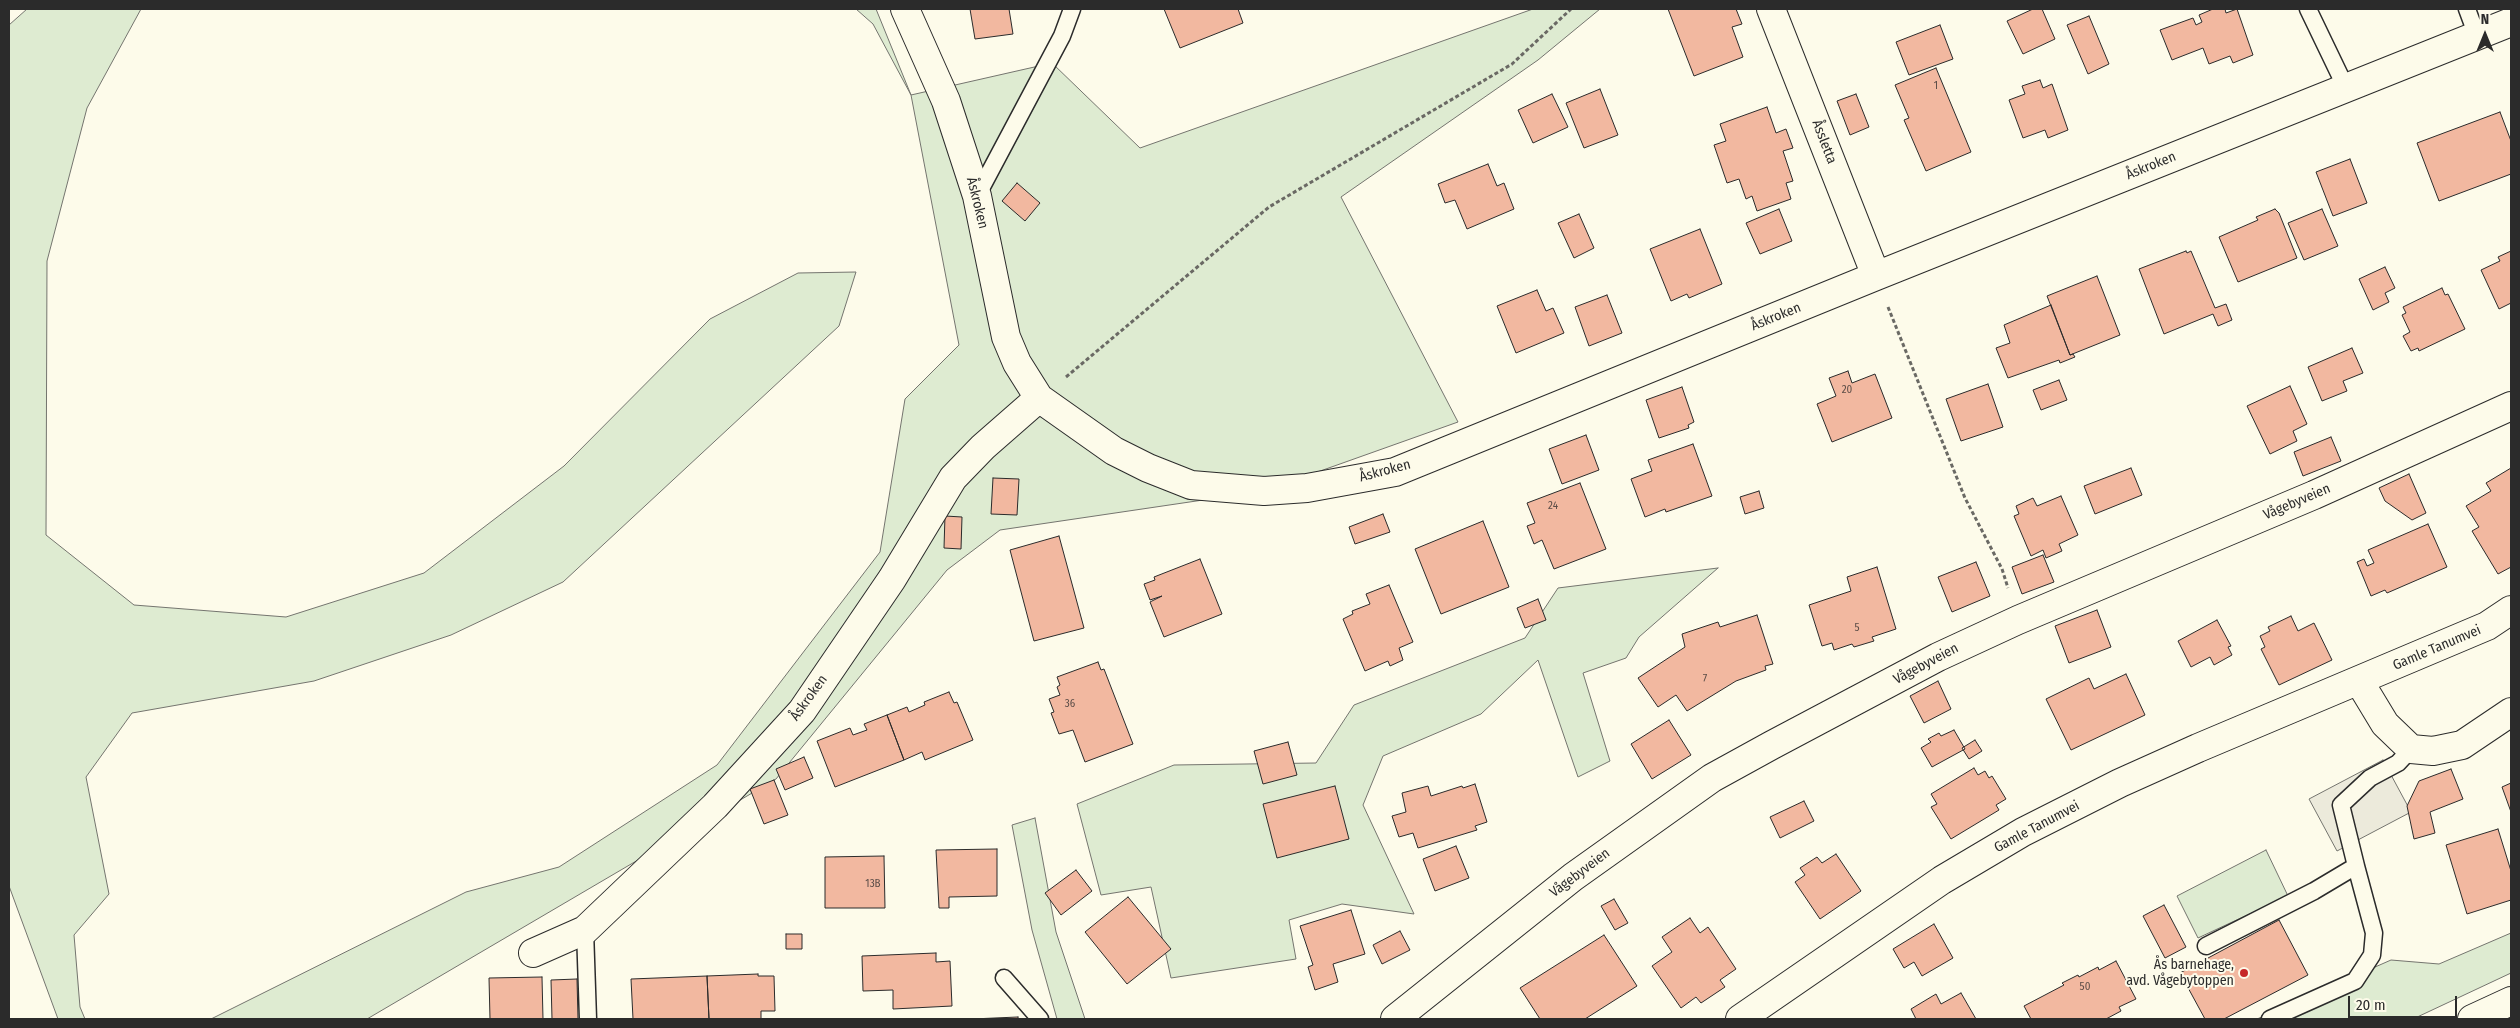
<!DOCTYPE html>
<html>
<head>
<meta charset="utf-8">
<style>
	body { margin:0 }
	#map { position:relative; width:2520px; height:1028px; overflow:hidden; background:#fdfbea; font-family:"Fira Sans Condensed",sans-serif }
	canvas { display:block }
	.frame { position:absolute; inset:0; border:10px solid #2b2b2b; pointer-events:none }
	.north { position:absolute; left:2460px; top:10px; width:50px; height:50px; -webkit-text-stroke:4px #fdfbea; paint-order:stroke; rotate:0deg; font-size:14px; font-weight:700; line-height:20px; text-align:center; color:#2b2b2b }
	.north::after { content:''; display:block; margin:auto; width:18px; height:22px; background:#2b2b2b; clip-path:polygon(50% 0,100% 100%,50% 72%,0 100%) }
	.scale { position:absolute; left:2348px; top:996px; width:109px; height:22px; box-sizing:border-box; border:2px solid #2b2b2b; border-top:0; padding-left:6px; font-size:15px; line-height:18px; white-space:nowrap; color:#2b2b2b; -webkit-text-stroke:4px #fdfbea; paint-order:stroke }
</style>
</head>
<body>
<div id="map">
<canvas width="2520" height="1028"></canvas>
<div class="frame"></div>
<div class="north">N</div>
<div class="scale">20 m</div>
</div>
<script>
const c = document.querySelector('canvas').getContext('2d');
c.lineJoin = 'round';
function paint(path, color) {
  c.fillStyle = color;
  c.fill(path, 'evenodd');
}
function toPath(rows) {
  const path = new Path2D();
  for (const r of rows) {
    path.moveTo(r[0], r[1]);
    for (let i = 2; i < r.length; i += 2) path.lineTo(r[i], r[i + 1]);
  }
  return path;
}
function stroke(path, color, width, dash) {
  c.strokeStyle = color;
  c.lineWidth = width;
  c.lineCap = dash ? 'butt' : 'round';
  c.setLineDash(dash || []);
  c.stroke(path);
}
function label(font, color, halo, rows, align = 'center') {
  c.font = font + ' "Fira Sans Condensed",sans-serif';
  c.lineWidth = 4;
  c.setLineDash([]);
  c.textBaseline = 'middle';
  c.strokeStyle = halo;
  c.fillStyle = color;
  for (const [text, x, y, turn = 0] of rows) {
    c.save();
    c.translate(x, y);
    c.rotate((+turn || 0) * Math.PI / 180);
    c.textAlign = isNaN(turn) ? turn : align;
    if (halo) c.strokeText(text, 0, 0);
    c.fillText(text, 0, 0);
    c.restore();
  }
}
const green = toPath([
	[27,9,141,9,87,108,47,261,46,535,134,605,286,617,424,573,564,466,710,319,798,273,856,272,839,326,563,582,451,635,314,681,132,713,86,777,109,894,74,935,80,1007,85,1019,58,1019,9,886,9,25,27,9],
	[856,9,876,9,911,95,1052,63,1140,148,1533,9,1600,9,1538,60,1341,197,1458,422,1264,491,1000,530,947,570,776,779,367,1019,211,1019,466,892,559,867,717,765,880,552,905,399,959,345,911,95,873,24,856,9],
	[1718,568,1639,637,1626,658,1583,673,1610,761,1578,777,1538,660,1481,714,1383,756,1363,805,1414,914,1342,904,1289,920,1296,959,1171,978,1151,887,1101,895,1077,804,1174,765,1316,763,1354,705,1525,638,1558,588,1718,568],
	[1035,818,1056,932,1085,1019,1057,1019,1032,930,1012,825,1035,818],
	[2266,850,2288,896,2198,938,2177,896,2266,850],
	[2511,933,2511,973,2413,1019,2257,1019,2391,960,2439,964,2511,933]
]);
paint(green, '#deebd1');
stroke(green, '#74746e', 1);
const parking = toPath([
	[2383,760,2411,812,2337,851,2309,799,2383,760]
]);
paint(parking, '#eceadb');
stroke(parking, '#74746e', 1);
const building = toPath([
	[970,9,1009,9,1013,34,975,39,970,9],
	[1164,9,1238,9,1243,23,1180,48,1164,9],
	[1668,9,1736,9,1742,24,1732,27,1743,57,1694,76,1668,9],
	[2033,9,2042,9,2055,39,2023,54,2007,21,2033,9],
	[2213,9,2225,9,2226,13,2237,9,2253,55,2233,63,2230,56,2209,64,2203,48,2172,60,2160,30,2193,18,2196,25,2202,22,2199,15,2213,9],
	[2089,16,2109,64,2088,74,2067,25,2089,16],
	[1940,25,1953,59,1909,75,1896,42,1940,25],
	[1936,68,1971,152,1926,171,1904,120,1909,118,1895,85,1936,68],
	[2040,80,2043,88,2052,84,2068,130,2048,138,2045,130,2023,138,2009,100,2025,94,2022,86,2040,80],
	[1600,89,1618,135,1584,148,1566,103,1600,89],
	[1552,94,1568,127,1533,143,1518,110,1552,94],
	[1856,94,1869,127,1850,135,1837,101,1856,94],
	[1767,107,1776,133,1786,129,1793,148,1783,151,1793,181,1786,183,1791,199,1757,211,1752,196,1746,199,1739,179,1727,183,1714,145,1726,141,1720,124,1767,107],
	[2500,112,2511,141,2511,174,2439,201,2417,143,2500,112],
	[2350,159,2367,203,2333,216,2316,172,2350,159],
	[1488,164,1497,186,1504,183,1514,209,1467,229,1455,200,1445,203,1438,184,1488,164],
	[1017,183,1040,203,1025,221,1002,201,1017,183],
	[1779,209,1792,241,1760,254,1746,223,1779,209],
	[2275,209,2279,213,2297,258,2238,282,2219,237,2258,220,2256,217,2275,209],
	[2322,209,2338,246,2304,260,2288,223,2322,209],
	[1579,214,1594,248,1574,258,1558,223,1579,214],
	[1700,229,1722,284,1689,298,1687,294,1671,301,1650,249,1700,229],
	[2186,251,2187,253,2191,251,2215,308,2226,304,2232,320,2218,326,2213,314,2164,334,2139,269,2186,251],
	[2511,251,2511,303,2499,309,2481,270,2500,261,2498,257,2511,251],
	[2385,267,2395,288,2385,293,2389,302,2373,310,2359,279,2385,267],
	[2097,276,2120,335,2070,355,2047,296,2097,276],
	[2442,288,2445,295,2448,294,2465,329,2419,351,2418,348,2411,351,2403,336,2410,332,2402,315,2406,313,2403,307,2442,288],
	[1537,290,1546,311,1553,308,1564,333,1516,353,1497,306,1537,290],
	[1607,295,1622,333,1589,346,1575,307,1607,295],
	[2051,305,2070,355,2073,354,2075,357,2060,363,2059,360,2008,378,1996,348,2010,343,2004,325,2051,305],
	[2352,348,2363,373,2343,381,2347,391,2322,401,2308,367,2352,348],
	[1848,371,1852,383,1875,374,1892,418,1832,442,1817,404,1836,396,1829,378,1848,371],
	[2059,380,2067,400,2041,410,2033,390,2059,380],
	[1988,384,2003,427,1961,441,1946,399,1988,384],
	[2290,386,2307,424,2293,431,2297,441,2270,454,2247,406,2290,386],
	[1682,387,1694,422,1688,425,1689,428,1659,438,1646,400,1682,387],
	[1586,435,1599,470,1562,484,1549,449,1586,435],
	[2331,437,2341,461,2303,476,2294,452,2331,437],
	[1693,444,1712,496,1666,512,1665,509,1645,517,1631,479,1652,471,1648,460,1693,444],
	[2131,468,2142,495,2095,514,2084,486,2131,468],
	[2511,468,2511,567,2498,574,2472,531,2479,527,2466,506,2491,491,2486,483,2511,468],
	[2409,474,2426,513,2412,520,2385,501,2379,488,2409,474],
	[993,478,1019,479,1017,515,991,514,993,478],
	[1580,483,1606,549,1554,569,1542,540,1534,544,1527,526,1535,523,1527,503,1580,483],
	[1759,491,1764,508,1745,514,1740,497,1759,491],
	[2061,496,2078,535,2059,544,2062,551,2046,558,2043,550,2031,556,2014,516,2019,514,2016,506,2033,498,2037,506,2061,496],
	[1383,514,1390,532,1355,544,1349,527,1383,514],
	[945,516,962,517,961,549,944,548,945,516],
	[1483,521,1509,587,1441,614,1415,549,1483,521],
	[2428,524,2447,567,2387,593,2385,590,2371,596,2357,562,2364,559,2367,566,2374,563,2368,550,2428,524],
	[1059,536,1084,628,1034,641,1010,550,1059,536],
	[2043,555,2054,582,2022,594,2012,567,2043,555],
	[1200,559,1222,614,1164,637,1150,602,1162,596,1150,600,1144,584,1155,580,1154,577,1200,559],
	[1976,562,1990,596,1952,612,1938,577,1976,562],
	[1877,567,1896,629,1872,637,1874,641,1854,647,1852,644,1834,650,1832,643,1822,646,1809,605,1851,591,1847,577,1877,567],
	[1389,585,1413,642,1399,648,1403,660,1390,666,1388,661,1365,671,1343,619,1353,614,1352,611,1370,604,1366,594,1389,585],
	[1538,599,1546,620,1525,628,1517,608,1538,599],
	[2097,610,2111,647,2069,663,2055,626,2097,610],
	[1757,615,1773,664,1765,666,1766,670,1736,681,1687,711,1676,695,1658,707,1638,678,1685,647,1682,634,1718,622,1720,627,1757,615],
	[2291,616,2298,631,2314,623,2332,660,2279,685,2261,649,2265,647,2260,636,2270,631,2268,627,2291,616],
	[2217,620,2231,646,2228,647,2232,655,2214,665,2210,657,2191,667,2178,641,2217,620],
	[1098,662,1101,670,1104,669,1133,744,1085,762,1073,730,1059,734,1051,713,1054,712,1049,699,1060,695,1057,687,1060,685,1057,677,1098,662],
	[2126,674,2145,715,2071,750,2046,699,2089,678,2094,689,2126,674],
	[1938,681,1951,709,1924,723,1910,696,1938,681],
	[949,692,954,703,957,702,973,740,925,760,922,752,904,760,887,715,907,707,909,712,925,705,924,702,949,692],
	[887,715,904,760,835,787,817,741,850,728,853,735,867,730,864,724,887,715],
	[1669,720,1691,755,1652,779,1631,744,1669,720],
	[1954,730,1965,749,1932,767,1921,748,1931,742,1928,739,1939,733,1941,736,1954,730],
	[1975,740,1982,751,1969,759,1962,748,1975,740],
	[1288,742,1297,775,1263,784,1254,751,1288,742],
	[804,757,813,778,785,790,776,769,804,757],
	[1974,768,1978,775,1985,771,1989,778,1992,776,2006,799,1996,805,1999,810,1951,839,1931,807,1937,804,1931,794,1974,768],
	[2451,769,2463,799,2430,812,2435,833,2414,839,2407,806,2419,781,2451,769],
	[774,780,788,815,764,824,750,789,774,780],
	[2511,783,2511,812,2502,787,2511,783],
	[1475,784,1487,822,1475,826,1477,830,1418,848,1413,833,1399,837,1392,816,1406,812,1402,793,1428,786,1431,796,1462,786,1463,788,1475,784],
	[1335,786,1349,839,1277,858,1263,804,1335,786],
	[1804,801,1814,821,1780,838,1770,817,1804,801],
	[2498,829,2511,871,2511,900,2467,914,2446,845,2498,829],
	[1456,846,1469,878,1435,891,1423,859,1456,846],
	[997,849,997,896,949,897,949,908,939,908,936,850,997,849],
	[1836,854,1861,891,1820,919,1795,882,1805,875,1800,868,1817,857,1822,863,1836,854],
	[884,856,885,908,825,908,825,857,884,856],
	[1076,870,1092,891,1061,915,1045,893,1076,870],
	[1128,897,1171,949,1127,984,1085,932,1128,897],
	[1614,899,1628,923,1615,930,1601,906,1614,899],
	[2164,905,2186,947,2165,958,2143,916,2164,905],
	[1351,910,1365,954,1333,964,1338,982,1315,990,1308,967,1313,965,1300,926,1351,910],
	[1690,918,1700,933,1708,927,1736,969,1720,980,1725,987,1701,1003,1696,997,1681,1008,1652,966,1672,952,1662,937,1690,918],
	[2279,920,2308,975,2224,1019,2205,1019,2180,973,2279,920],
	[1934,924,1953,958,1922,976,1914,962,1904,968,1893,949,1934,924],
	[1400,931,1410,950,1382,964,1373,945,1400,931],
	[786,934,802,934,802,949,786,949,786,934],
	[1604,935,1637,986,1585,1019,1540,1019,1520,988,1604,935],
	[936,953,936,962,950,961,952,1006,893,1009,893,990,863,991,862,956,936,953],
	[2116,961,2136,999,2119,1007,2121,1011,2106,1019,2031,1019,2024,1006,2064,985,2062,983,2078,975,2079,977,2098,967,2099,970,2116,961],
	[758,974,758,976,774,976,775,1011,761,1011,761,1019,709,1019,707,976,758,974],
	[707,976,709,1019,633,1019,631,979,707,976],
	[542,977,543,1019,490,1019,489,978,542,977],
	[577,979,578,1019,552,1019,551,980,577,979],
	[1961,993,1976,1019,1916,1019,1911,1009,1936,994,1941,1004,1961,993],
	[1018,1017,1018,1019,972,1019,1018,1017]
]);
paint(building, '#f2b8a0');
stroke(building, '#2b2b2b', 1);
const lane = toPath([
	[2308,9,2346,88],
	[2467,9,2477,36],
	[977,196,1062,36,1072,9],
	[585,930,588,1019],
	[2206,946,2314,891,2356,866,2341,805,2370,778,2398,763,2411,749],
	[1004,978,1040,1019],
	[2270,1019,2355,981,2372,955,2374,933,2356,866]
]);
const street = toPath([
	[905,9,946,101,977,196,1006,337,1017,363,1039,398,1114,451,1148,468,1191,485,1264,491,1307,488,1395,472,1876,276,2511,22],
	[1771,9,1876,276],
	[2359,681,2385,724,2411,749,2433,751,2462,745,2511,712],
	[533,953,585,930,715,806,802,711,892,579,953,478,983,447,1039,398],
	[1395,1019,1573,877,1712,778,1772,745,1938,657,2018,620,2314,495,2511,406],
	[1740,1019,1942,880,2023,832,2120,783,2198,748,2487,626,2511,610]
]);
const secondary = toPath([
	[2472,1019,2511,1001]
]);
stroke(lane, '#2b2b2b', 19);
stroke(street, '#2b2b2b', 30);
stroke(secondary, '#2b2b2b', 30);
stroke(toPath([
	[1888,307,1965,498,2002,569,2008,588],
	[1066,377,1269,207,1512,64,1571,9]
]), '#6a6964', 3, [4, 2.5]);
stroke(lane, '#fdfbea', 16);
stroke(street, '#fdfbea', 28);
stroke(secondary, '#fdfbea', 28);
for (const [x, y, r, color] of [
	[2244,973,5,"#c62828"]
]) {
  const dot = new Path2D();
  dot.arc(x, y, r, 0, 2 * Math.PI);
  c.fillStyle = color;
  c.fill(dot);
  stroke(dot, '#fdfbea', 2);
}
label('11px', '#5d4e48', null, [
	["1",1936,86],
	["20",1847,390],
	["24",1553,506],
	["5",1857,628],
	["7",1705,679],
	["36",1070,704],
	["13B",873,884],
	["50",2085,987]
]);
label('14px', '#2b2b2b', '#fdfbea', [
	["Åssletta",1824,142,69],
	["Åskroken",2151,166,-22],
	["Åskroken",977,203,76],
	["Åskroken",1776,317,-22],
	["Åskroken",1385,471,-15],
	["Vågebyveien",2297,502,-23],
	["Gamle Tanumvei",2437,648,-23],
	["Vågebyveien",1926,664,-28],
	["Åskroken",809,698,-54],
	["Gamle Tanumvei",2037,827,-28],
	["Vågebyveien",1580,873,-37]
]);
label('14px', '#2b2b2b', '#fdfbea', [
	["Ås barnehage,",2234,965],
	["avd. Vågebytoppen",2234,981]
], 'right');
</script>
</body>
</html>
